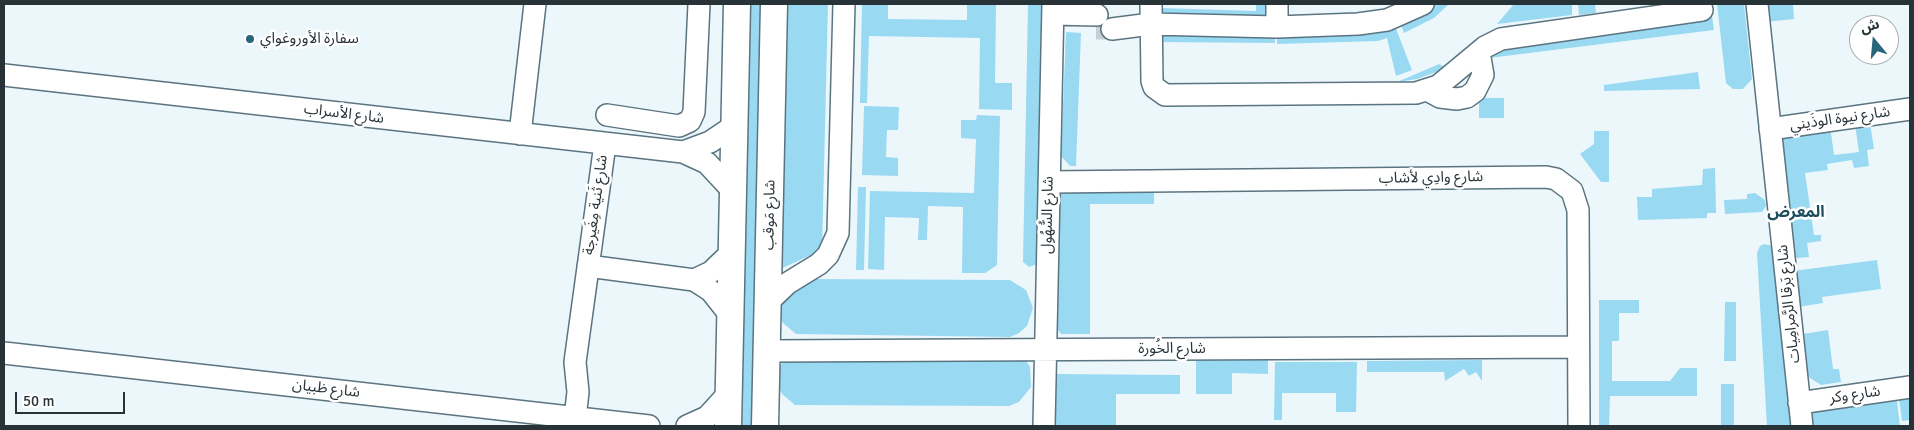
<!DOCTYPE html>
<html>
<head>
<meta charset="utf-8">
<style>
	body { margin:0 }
	#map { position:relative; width:1914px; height:430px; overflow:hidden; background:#ecf7fc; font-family:Signika,"Noto Sans Arabic",sans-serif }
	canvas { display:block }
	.frame { position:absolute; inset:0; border:5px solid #283338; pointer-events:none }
	.north { position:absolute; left:1849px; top:15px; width:50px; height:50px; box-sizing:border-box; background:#fff; border:1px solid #a9adaf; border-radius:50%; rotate:343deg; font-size:14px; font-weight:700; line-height:20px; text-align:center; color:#283338 }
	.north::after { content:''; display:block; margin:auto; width:18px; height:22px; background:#28667c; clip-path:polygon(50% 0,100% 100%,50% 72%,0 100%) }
	.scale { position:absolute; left:15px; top:392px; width:110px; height:22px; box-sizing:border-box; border:2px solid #283338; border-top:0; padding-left:6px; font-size:15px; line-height:18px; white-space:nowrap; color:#283338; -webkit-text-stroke:4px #fff; paint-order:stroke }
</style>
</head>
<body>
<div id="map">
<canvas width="1914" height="430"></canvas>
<div class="frame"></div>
<div class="north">ش</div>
<div class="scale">50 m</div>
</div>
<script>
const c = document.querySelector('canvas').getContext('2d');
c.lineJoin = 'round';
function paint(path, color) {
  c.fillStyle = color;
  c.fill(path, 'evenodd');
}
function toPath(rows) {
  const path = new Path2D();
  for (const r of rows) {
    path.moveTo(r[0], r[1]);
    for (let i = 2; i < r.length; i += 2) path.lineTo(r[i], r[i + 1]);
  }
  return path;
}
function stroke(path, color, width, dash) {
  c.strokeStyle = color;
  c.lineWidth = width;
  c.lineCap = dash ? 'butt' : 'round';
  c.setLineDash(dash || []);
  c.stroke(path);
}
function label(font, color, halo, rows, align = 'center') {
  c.font = font + ' Signika,"Noto Sans Arabic",sans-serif';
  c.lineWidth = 5;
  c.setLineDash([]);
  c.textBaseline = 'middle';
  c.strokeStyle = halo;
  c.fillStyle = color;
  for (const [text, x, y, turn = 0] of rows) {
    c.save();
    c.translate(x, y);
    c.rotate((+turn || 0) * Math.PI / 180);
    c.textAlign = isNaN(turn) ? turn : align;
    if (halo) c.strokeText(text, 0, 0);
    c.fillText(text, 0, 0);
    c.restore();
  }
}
paint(toPath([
	[745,4,762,4,752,426,738,426],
	[784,4,828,4,822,250,778,270],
	[862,4,888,4,888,19,967,20,967,4,996,4,995,83,1012,83,1012,110,979,109,980,38,869,36,867,103,860,103],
	[1028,4,1044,4,1037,264,1029,267,1023,262],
	[1256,4,1268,4,1267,22,1161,19,1161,8,1256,11],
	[1430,4,1449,4,1434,18,1404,33,1400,22],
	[1514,4,1572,4,1572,15,1497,24],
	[1578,4,1595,4,1596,13,1579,15],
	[1717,4,1744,4,1752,79,1743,89,1733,89,1726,83],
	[1763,4,1793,4,1794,19,1765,22],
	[1712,16,1714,30,1489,58,1495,40],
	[1393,21,1412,70,1396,76,1387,38,1378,41,1277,44,1277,29],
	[1157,29,1275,30,1275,43,1157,42],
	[1066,32,1081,33,1076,166,1070,166,1061,156],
	[1439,64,1447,68,1417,79,1397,82],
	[1698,72,1700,89,1604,91,1604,85],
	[1479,98,1504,98,1504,118,1479,118],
	[864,106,899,107,898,130,887,130,886,157,898,158,898,176,862,175],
	[977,115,1000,116,997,265,985,273,962,273,963,207,928,206,927,240,918,240,919,218,885,217,884,270,868,269,870,191,974,193,976,139,961,138,961,120,976,120],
	[1870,123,1874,149,1867,150,1869,166,1854,168,1852,160,1827,164,1828,170,1805,173,1814,235,1821,235,1821,241,1807,243,1809,257,1797,258,1789,252,1778,145,1787,133,1830,126,1834,155,1859,152,1855,125],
	[1594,131,1609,131,1609,182,1601,182,1580,154,1594,144],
	[1715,168,1716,213,1707,213,1707,218,1638,220,1637,197,1652,197,1652,189,1702,185,1703,169],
	[1071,185,1154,185,1154,204,1090,204,1090,334,1061,334,1054,325,1055,194],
	[858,187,866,187,864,270,856,270],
	[1755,193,1765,200,1766,206,1762,212,1725,214,1724,200,1747,199,1747,194],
	[1764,244,1773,246,1792,426,1767,426,1757,253,1760,246],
	[1877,260,1881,289,1822,297,1823,303,1798,307,1793,271],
	[802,279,1010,280,1026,290,1033,308,1027,326,1019,333,1010,337,796,334,783,323,779,316,780,298],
	[1599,300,1639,300,1639,313,1619,313,1619,341,1612,341,1612,381,1670,381,1680,368,1697,368,1697,396,1610,396,1609,426,1599,426],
	[1725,302,1736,302,1736,361,1724,361],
	[1828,330,1833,369,1839,369,1841,382,1821,385,1810,378,1802,367,1797,335],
	[1025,359,1030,367,1031,387,1019,402,1009,406,795,405,782,394,778,386,779,368,784,360],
	[1196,359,1268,360,1268,374,1232,373,1232,394,1196,394],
	[1482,360,1482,381,1476,372,1469,376,1464,369,1445,381,1444,372,1367,372,1367,361],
	[1275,362,1357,362,1356,412,1336,412,1336,393,1282,393,1282,420,1274,420],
	[1051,374,1180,375,1180,394,1116,394,1116,426,1050,426],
	[1721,384,1734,384,1734,426,1721,426],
	[1896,393,1900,426,1809,426,1812,413,1825,403],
	[1910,396,1910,420,1902,421,1899,398]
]), '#9ad9f2');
stroke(toPath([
	[1096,29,1112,29]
]), '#c5d0d5', 21, [21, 11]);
const minor = toPath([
	[1151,4,1152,81,1154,87,1165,95,1416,93,1438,86,1485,47,1501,39,1702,10],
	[1757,4,1802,426],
	[1053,14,1097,15],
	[1277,27,1277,4],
	[1112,29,1151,24,1277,27,1358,24,1387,20,1423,4],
	[4,75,683,152,707,163,733,191],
	[1427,90,1440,97,1457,99,1467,97,1475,91,1483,75,1479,52],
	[607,115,679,126,690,121,694,112,699,4],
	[1770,129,1910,109],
	[520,134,535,4],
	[683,152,710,142,734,126],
	[1049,182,1546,177,1556,179,1572,191,1578,210,1579,426],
	[588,266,694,280,711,291,730,315],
	[694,280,711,272,732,252],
	[768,302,788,283,819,264,828,255,838,233,844,4],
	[767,351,1578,347],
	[4,353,649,426],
	[1799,403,1910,387],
	[575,418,578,392,575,362,605,144],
	[687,426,707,417,728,394],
	[1044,426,1053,4]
]);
const major = toPath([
	[728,426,737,4],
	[765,426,774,4]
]);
stroke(minor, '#5a7480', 24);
stroke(major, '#5a7480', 29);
stroke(minor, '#fff', 21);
stroke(major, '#fff', 26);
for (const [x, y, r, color] of [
	[250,39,5,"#28667c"]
]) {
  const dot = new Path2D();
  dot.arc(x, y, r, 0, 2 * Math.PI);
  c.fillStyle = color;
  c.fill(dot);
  stroke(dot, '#fff', 2);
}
label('15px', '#283338', '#fff', [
	["سفارة الأوروغواي",260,39]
], 'left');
label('15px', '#283338', '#fff', [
	["شارع الأسراب",344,114,7],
	["شارع نيوة الوذَيني",1840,119,-8],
	["شارع وادِي لأشاب",1431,178,-1],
	["شارع ثَنية مِغَيرجة",596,205,-82],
	["شارع مَوقب",770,215,-89],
	["شارع السُّهُول",1048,215,-89],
	["شارع بَرقا الرَّمرامِيات",1789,304,-96],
	["شارع الخُورة",1172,349],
	["شارع ظبيان",326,389,7],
	["شارع وكر",1855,395,-8]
]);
label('bold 16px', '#1d4d5f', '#fff', [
	["المعرض",1796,213]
]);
</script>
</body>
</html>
